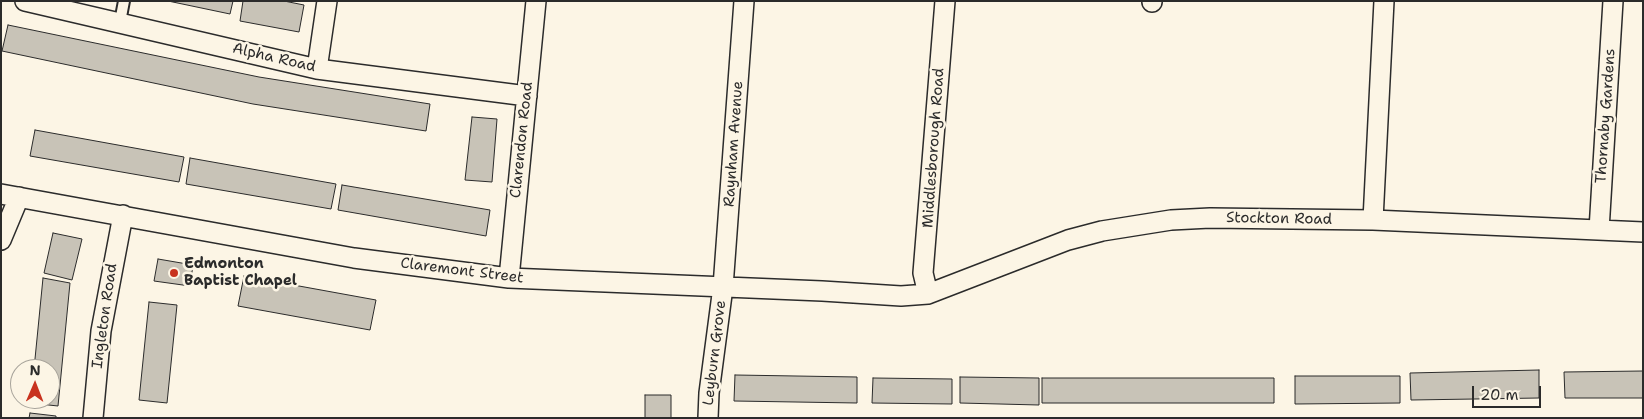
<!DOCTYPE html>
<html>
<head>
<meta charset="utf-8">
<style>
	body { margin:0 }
	#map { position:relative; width:1644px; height:419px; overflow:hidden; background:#fcf5e5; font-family:"Shantell Sans",sans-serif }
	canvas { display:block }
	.frame { position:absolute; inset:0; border:2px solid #2b2b2b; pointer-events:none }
	.north { position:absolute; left:10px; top:359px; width:50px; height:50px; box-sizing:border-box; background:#fcf5e5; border:1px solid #a8a49b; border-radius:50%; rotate:1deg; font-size:14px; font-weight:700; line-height:20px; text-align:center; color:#2b2b2b }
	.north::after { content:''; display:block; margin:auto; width:18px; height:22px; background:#c8321e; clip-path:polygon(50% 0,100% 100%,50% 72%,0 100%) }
	.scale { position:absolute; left:1472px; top:386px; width:69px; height:22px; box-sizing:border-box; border:2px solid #2b2b2b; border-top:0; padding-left:6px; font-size:15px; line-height:18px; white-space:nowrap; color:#2b2b2b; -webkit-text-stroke:4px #fcf5e5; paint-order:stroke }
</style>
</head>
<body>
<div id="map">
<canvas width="1644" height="419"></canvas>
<div class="frame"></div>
<div class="north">N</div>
<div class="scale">20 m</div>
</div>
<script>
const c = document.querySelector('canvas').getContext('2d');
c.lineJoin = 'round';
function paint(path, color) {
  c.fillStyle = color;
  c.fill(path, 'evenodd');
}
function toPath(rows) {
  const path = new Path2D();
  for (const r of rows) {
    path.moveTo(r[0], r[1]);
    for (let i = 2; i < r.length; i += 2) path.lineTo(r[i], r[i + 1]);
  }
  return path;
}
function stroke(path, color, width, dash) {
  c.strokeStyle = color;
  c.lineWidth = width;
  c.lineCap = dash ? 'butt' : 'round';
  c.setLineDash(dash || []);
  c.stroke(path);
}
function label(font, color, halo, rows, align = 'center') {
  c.font = font + ' "Shantell Sans",sans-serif';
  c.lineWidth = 5;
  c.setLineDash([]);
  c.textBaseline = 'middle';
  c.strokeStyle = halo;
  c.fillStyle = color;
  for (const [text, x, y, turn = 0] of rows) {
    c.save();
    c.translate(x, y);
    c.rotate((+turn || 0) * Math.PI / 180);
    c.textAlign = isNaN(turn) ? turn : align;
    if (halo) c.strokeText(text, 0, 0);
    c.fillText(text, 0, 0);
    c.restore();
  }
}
const building = toPath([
	[168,1,233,1,230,14,168,1],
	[243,1,284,1,304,5,299,32,240,21,243,1],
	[8,25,259,77,430,104,426,131,253,104,2,51,8,25],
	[472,117,497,119,492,182,465,180,472,117],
	[35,130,184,157,179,182,30,156,35,130],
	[190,158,336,184,331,209,186,184,190,158],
	[342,185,490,210,486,236,338,210,342,185],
	[53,233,82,239,72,280,44,273,53,233],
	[158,259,193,265,190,286,154,281,158,259],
	[244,276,376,300,370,330,238,306,244,276],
	[43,278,70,283,58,406,30,403,31,399,50,399,50,369,34,369,43,278],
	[149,302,177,305,167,403,139,400,149,302],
	[1539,370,1539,398,1411,400,1410,373,1539,370],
	[1643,371,1643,398,1565,398,1564,372,1643,371],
	[735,375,857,377,857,403,734,401,735,375],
	[1295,376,1400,376,1400,403,1295,404,1295,376],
	[960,377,1039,378,1039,405,960,403,960,377],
	[873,378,952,379,952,404,872,403,873,378],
	[1042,378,1274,378,1274,403,1042,403,1042,378],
	[645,395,671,395,671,418,645,418,645,395],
	[30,413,56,416,56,418,29,418,30,413]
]);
paint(building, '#c8c3b7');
stroke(building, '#2b2b2b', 1);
const service = toPath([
	[120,22,124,1]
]);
const minor = toPath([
	[25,1,317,69,527,96],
	[1152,2,1152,1],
	[317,69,327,1],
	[1,194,354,258,509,278,822,291,901,296,928,294,1068,240,1102,231,1171,220,1210,218,1373,220,1643,232],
	[1373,220,1384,1],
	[1599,230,1613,1],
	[1,240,19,197],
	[509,278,536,1],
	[928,294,923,273,945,1],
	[93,418,101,331,123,215],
	[708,418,709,393,723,287,744,1]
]);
stroke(service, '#2b2b2b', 14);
stroke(minor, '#2b2b2b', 22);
stroke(service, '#fcf5e5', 10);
stroke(minor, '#fcf5e5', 19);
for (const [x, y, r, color] of [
	[174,273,5,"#c8321e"]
]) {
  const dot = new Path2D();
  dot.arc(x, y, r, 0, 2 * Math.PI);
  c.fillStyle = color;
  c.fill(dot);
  stroke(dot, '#fcf5e5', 2);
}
label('15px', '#2b2b2b', '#fcf5e5', [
	["Alpha Road",274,58,13],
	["Thornaby Gardens",1606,116,-86],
	["Clarendon Road",522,140,-84],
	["Raynham Avenue",734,144,-86],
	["Middlesborough Road",934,148,-86],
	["Stockton Road",1279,219,1],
	["Claremont Street",462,271,7],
	["Ingleton Road",105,316,-82],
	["Leyburn Grove",715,353,-83]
]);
label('bold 15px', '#2b2b2b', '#fcf5e5', [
	["Edmonton",184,264],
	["Baptist Chapel",184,281]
], 'left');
</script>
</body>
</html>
